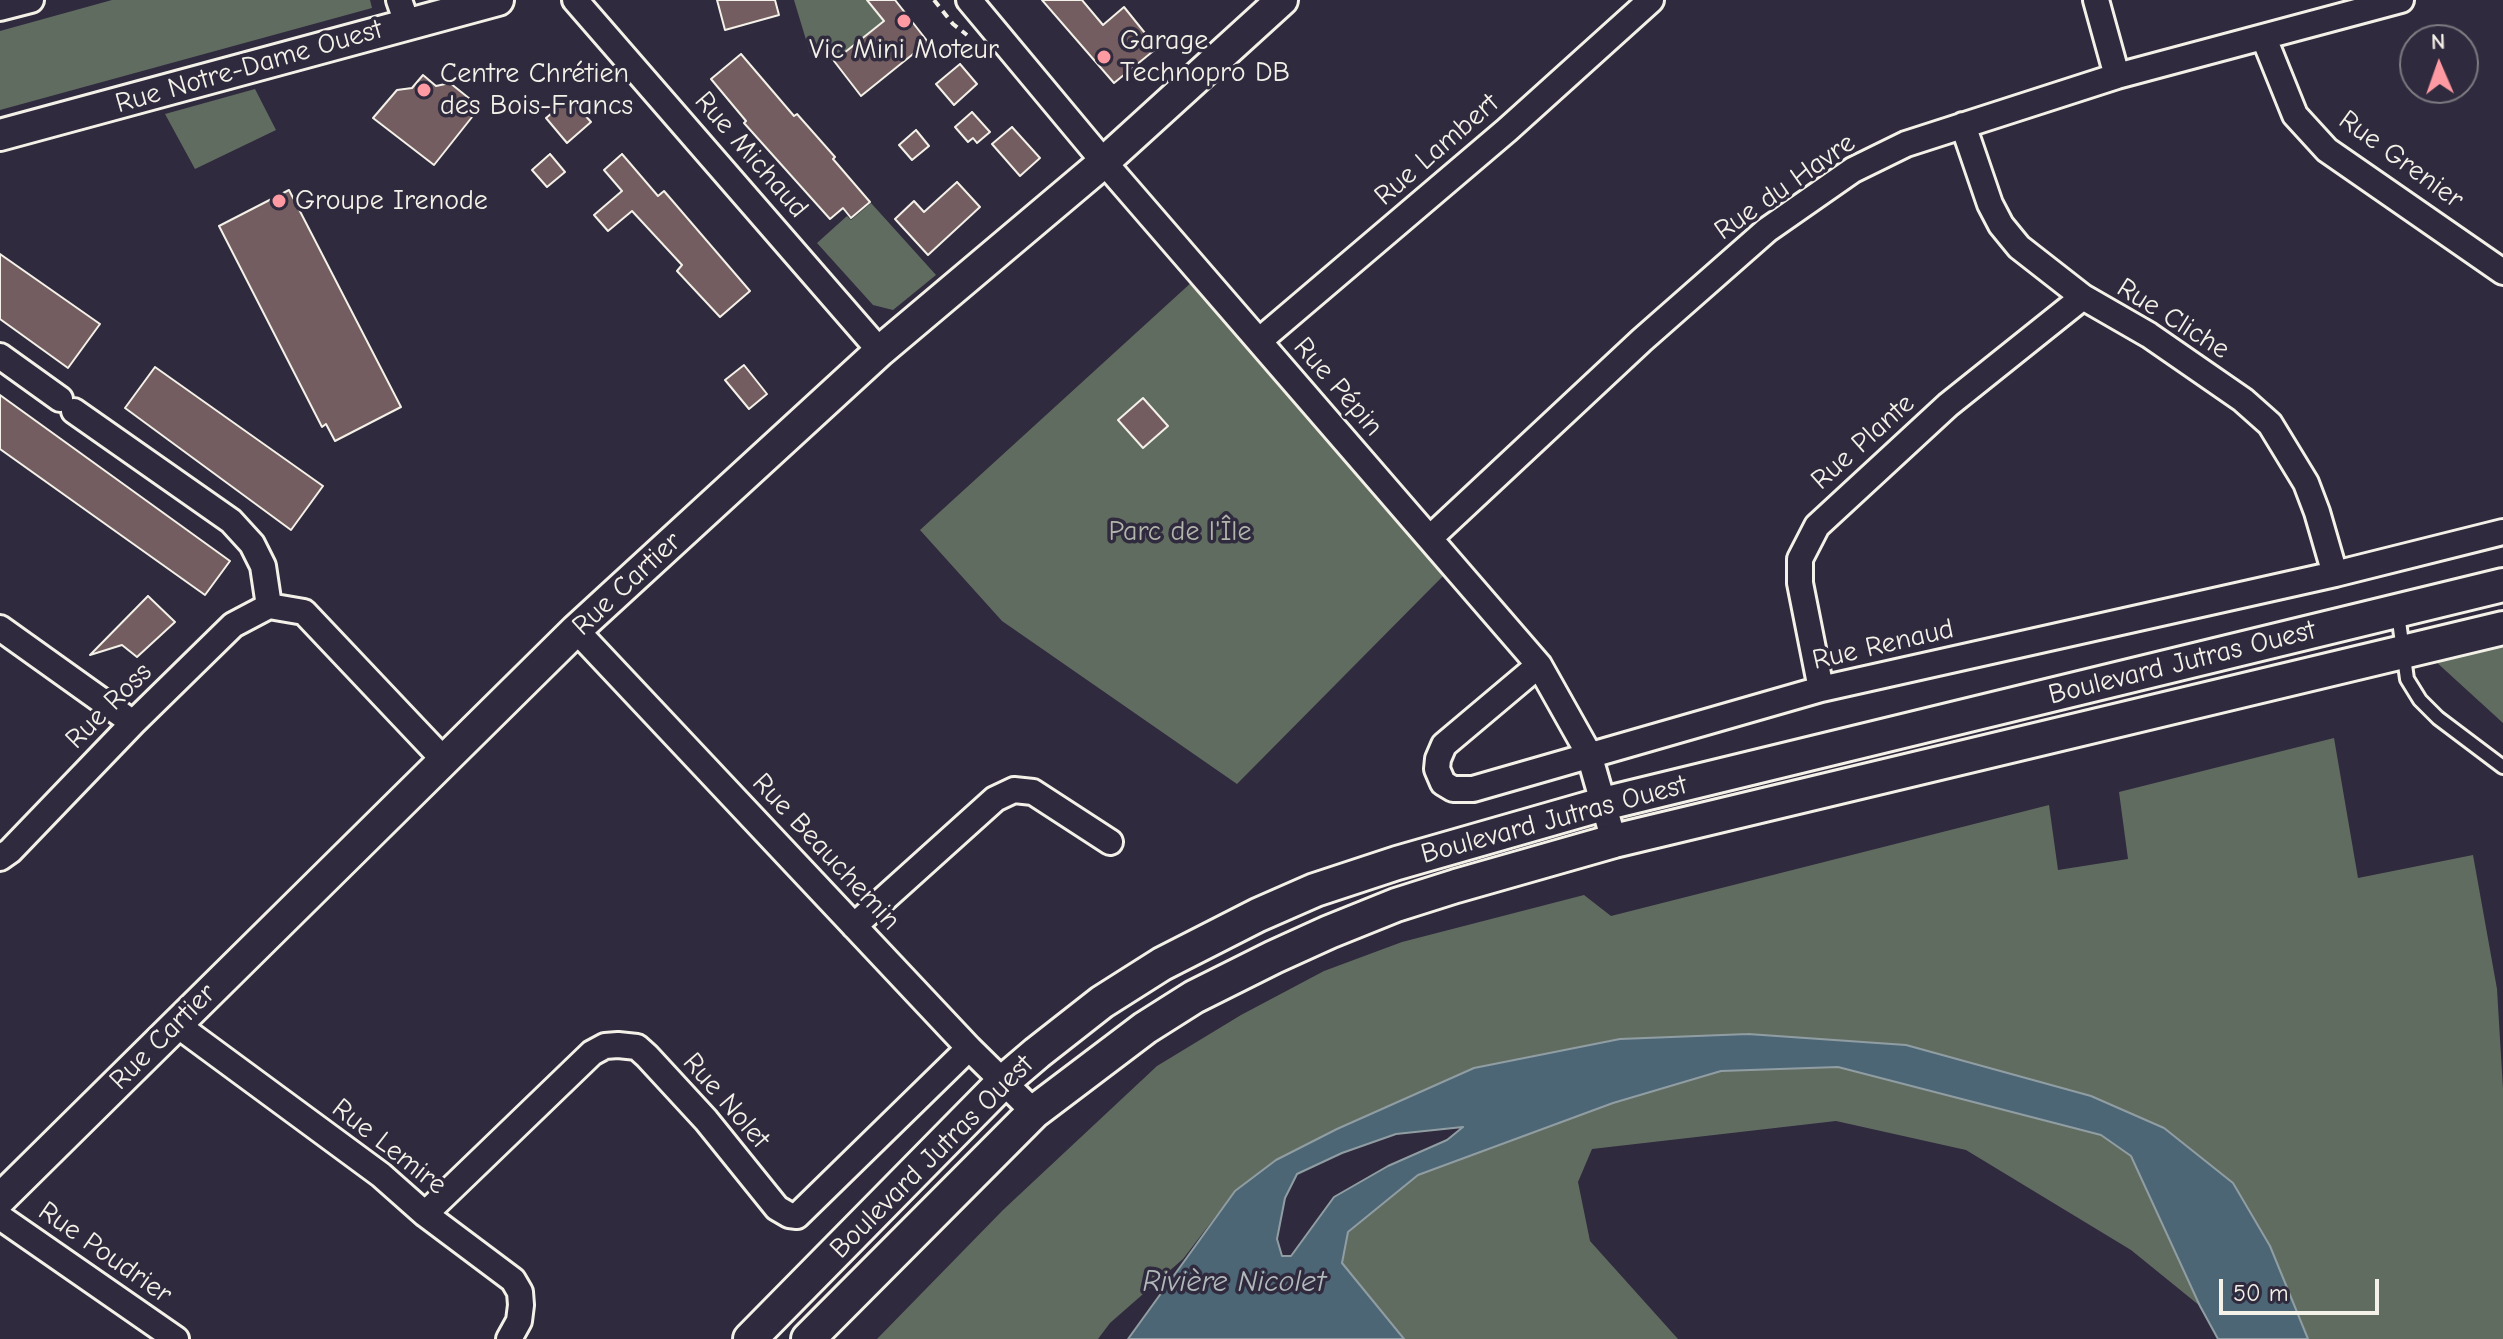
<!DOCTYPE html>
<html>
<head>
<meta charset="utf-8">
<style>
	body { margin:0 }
	#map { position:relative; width:2503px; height:1339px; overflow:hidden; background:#2f2a3d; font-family:"Comic Neue",sans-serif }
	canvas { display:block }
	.north { position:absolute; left:2399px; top:24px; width:80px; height:80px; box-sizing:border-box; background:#2f2a3d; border:2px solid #7e7a81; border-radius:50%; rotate:358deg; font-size:22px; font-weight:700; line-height:32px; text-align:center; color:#f4f1e8 }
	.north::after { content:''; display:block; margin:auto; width:28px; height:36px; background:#ff9aa2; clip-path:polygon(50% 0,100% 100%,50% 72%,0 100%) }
	.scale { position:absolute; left:2219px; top:1279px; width:160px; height:36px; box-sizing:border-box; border:4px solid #f4f1e8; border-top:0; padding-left:10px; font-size:24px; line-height:28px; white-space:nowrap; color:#f4f1e8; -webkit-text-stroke:6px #2f2a3d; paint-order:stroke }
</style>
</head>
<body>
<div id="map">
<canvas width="2503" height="1339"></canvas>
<div class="north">N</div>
<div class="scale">50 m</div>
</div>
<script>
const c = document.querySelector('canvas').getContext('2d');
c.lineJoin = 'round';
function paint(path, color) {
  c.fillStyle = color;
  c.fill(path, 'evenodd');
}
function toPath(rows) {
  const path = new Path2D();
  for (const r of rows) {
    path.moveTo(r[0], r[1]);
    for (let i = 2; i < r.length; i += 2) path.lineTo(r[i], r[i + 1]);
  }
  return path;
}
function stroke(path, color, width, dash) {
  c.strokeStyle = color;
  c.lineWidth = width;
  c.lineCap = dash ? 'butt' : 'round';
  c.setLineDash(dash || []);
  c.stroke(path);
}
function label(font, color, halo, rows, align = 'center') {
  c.font = font + ' "Comic Neue",sans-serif';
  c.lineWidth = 7;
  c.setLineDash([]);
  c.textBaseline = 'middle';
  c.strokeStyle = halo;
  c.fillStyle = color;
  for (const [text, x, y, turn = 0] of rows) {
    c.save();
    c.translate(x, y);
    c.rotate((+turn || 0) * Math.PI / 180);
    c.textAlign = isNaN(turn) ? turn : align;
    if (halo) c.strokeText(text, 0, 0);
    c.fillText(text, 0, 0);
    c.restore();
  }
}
paint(toPath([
	[112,0,370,0,372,8,0,110,0,31],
	[794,0,872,0,869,3,884,21,833,61,819,48,810,53],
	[255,89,276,130,195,169,165,114],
	[871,203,936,275,893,310,873,305,817,243,847,216,851,220],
	[1193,281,1446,573,1237,784,1002,621,920,530],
	[2503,644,2503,723,2434,660],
	[2334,738,2358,878,2473,855,2497,989,2503,1089,2503,1339,2308,1339,2270,1246,2233,1183,1906,1045,1474,1068,1337,1129,1276,1160,1235,1191,1183,1259,1110,1323,1098,1339,877,1339,1003,1210,1157,1066,1241,1015,1324,971,1402,942,1584,895,1611,916,2049,805,2058,870,2128,859,2119,792],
	[1838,1067,2101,1135,2131,1156,2200,1306,2131,1250,1966,1150,1836,1121,1592,1149,1578,1182,1590,1241,1678,1339,1404,1339,1342,1263,1348,1233,1418,1175,1613,1103,1721,1071]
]), '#616c61');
const water = toPath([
	[1748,1034,1906,1045,2091,1096,2164,1128,2233,1183,2270,1246,2308,1339,2218,1339,2200,1306,2131,1156,2101,1135,1838,1067,1721,1071,1613,1103,1418,1175,1348,1232,1342,1263,1404,1339,1128,1339,1235,1191,1276,1160,1337,1129,1474,1068,1620,1039,1748,1034],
	[1463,1127,1447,1140,1388,1166,1334,1197,1291,1256,1282,1256,1277,1239,1285,1198,1297,1174,1342,1153,1396,1134,1463,1127]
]);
paint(water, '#4d6675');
stroke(water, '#909ea3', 2);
const building = toPath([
	[717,0,775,0,779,15,725,30,717,0],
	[867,0,895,0,928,42,861,96,834,61,884,21,867,0],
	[1042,0,1082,0,1103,25,1124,7,1157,48,1114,83,1042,0],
	[741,54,794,116,797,114,835,157,833,159,870,202,851,218,843,208,830,219,744,123,746,121,711,79,741,54],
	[960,64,977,84,954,105,936,84,960,64],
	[423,75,436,86,450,83,480,107,434,165,373,118,397,90,412,88,423,75],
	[570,98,591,122,567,143,546,118,570,98],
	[972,112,990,132,977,143,973,138,968,142,955,127,972,112],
	[1012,127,1040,158,1020,176,992,144,1012,127],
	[916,130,929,146,912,160,899,145,916,130],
	[550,154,565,172,547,187,532,170,550,154],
	[622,154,658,196,664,191,750,291,720,317,677,271,682,265,632,211,608,231,594,215,622,191,604,170,622,154],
	[957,182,980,207,928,255,895,219,914,201,924,212,957,182],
	[289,190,401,407,335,441,326,424,322,427,219,226,289,190],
	[0,254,100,324,68,368,0,319,0,254],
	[744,365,767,394,749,409,725,380,744,365],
	[155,367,323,486,291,530,125,408,155,367],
	[0,395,230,561,205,595,0,449,0,395],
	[1143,398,1168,426,1143,448,1118,420,1143,398],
	[148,596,175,622,137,657,122,645,90,655,148,596]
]);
paint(building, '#735d61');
stroke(building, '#f4f1e8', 2);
const service = toPath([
	[2398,614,2407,679,2420,700,2438,718,2503,767]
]);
const minor = toPath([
	[399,0,407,23],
	[575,0,880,351],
	[969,0,1104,162,1539,665,1589,754,1614,841],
	[2096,0,2117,76],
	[0,8,31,0],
	[2264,38,2295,115,2327,150,2503,272],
	[1963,125,1990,204,2001,225,2019,247,2083,297,2149,335,2243,400,2270,424,2306,483,2317,512,2335,574],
	[1259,341,1507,130,1651,0],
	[0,356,60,399],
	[74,411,231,521,252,544,263,566,269,606],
	[1430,538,1642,340,1767,230,1853,170,1906,144,2117,76,2401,0],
	[0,628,133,723],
	[576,630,969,1048,1034,1112],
	[1539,665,1444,745,1438,759,1437,769,1443,783,1453,789,1473,789,1821,689,2335,574,2503,532],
	[1821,689,1800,583,1800,559,1817,526,1948,405,2083,297],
	[0,858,10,851,133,723,233,625,269,606,304,612,444,760],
	[854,926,995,799,1014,790,1033,792,1110,842],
	[176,1024,381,1175,425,1214,513,1280,520,1292,521,1305,519,1321,509,1339],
	[425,1214,592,1053,605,1046,618,1045,637,1047,647,1056,706,1120,777,1208,789,1215,797,1216,969,1048],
	[0,1217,176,1339]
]);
const tertiary = toPath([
	[0,135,498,0],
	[0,1199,576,630,880,351,1104,162,1282,0]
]);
const secondary = toPath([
	[750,1339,1003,1082,1037,1053,1102,1002,1162,964,1258,915,1315,890,1397,863,1603,804,2503,585],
	[808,1339,1034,1112,1145,1028,1194,997,1274,957,1329,932,1396,905,1456,886,1614,841,2503,628]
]);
stroke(service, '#f4f1e8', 18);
stroke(minor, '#f4f1e8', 30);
stroke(tertiary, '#f4f1e8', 36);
stroke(secondary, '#f4f1e8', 38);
stroke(toPath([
	[934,0,953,24,967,35]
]), '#f4f1e8', 4, [8, 6]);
stroke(service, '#2f2a3d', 12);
stroke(minor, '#2f2a3d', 24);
stroke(tertiary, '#2f2a3d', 30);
stroke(secondary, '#2f2a3d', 32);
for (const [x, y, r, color] of [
	[904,21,8,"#ff9aa2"],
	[1104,57,8,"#ff9aa2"],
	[424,90,8,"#ff9aa2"],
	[279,201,8,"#ff9aa2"]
]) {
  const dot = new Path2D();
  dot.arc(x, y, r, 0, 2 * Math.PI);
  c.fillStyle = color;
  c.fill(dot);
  stroke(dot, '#2f2a3d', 3);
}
label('28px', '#f4f1e8', '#2f2a3d', [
	["Garage",1120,41],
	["Technopro DB",1120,73],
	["Vic Mini Moteur",904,50,"center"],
	["Centre Chrétien",440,74],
	["des Bois-Francs",440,106],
	["Groupe Irenode",295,201]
], 'left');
label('28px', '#f4f1e8', '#2f2a3d', [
	["Rue Notre-Dame Ouest",249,67,-16],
	["Rue Lambert",1437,150,-41],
	["Rue Michaud",751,155,49],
	["Rue Grenier",2401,160,36],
	["Rue du Havre",1785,187,-35],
	["Rue Cliche",2173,319,32],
	["Rue Pépin",1338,387,49],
	["Rue Plante",1863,442,-42],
	["Rue Cartier",627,584,-43],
	["Rue Renaud",1883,645,-13],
	["Boulevard Jutras Ouest",2182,663,-14],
	["Rue Ross",109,706,-45],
	["Boulevard Jutras Ouest",1554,820,-15],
	["Rue Beauchemin",826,852,47],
	["Rue Cartier",163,1037,-45],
	["Rue Nolet",726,1101,49],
	["Rue Lemire",389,1147,38],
	["Boulevard Jutras Ouest",932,1157,-45],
	["Rue Poudrier",105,1253,35]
]);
label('28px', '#b2b5ab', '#2f2a3d', [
	["Parc de l'Île",1180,532]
]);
label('italic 30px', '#b1b9ba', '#2f2a3d', [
	["Rivière Nicolet",1234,1283]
]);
</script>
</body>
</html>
